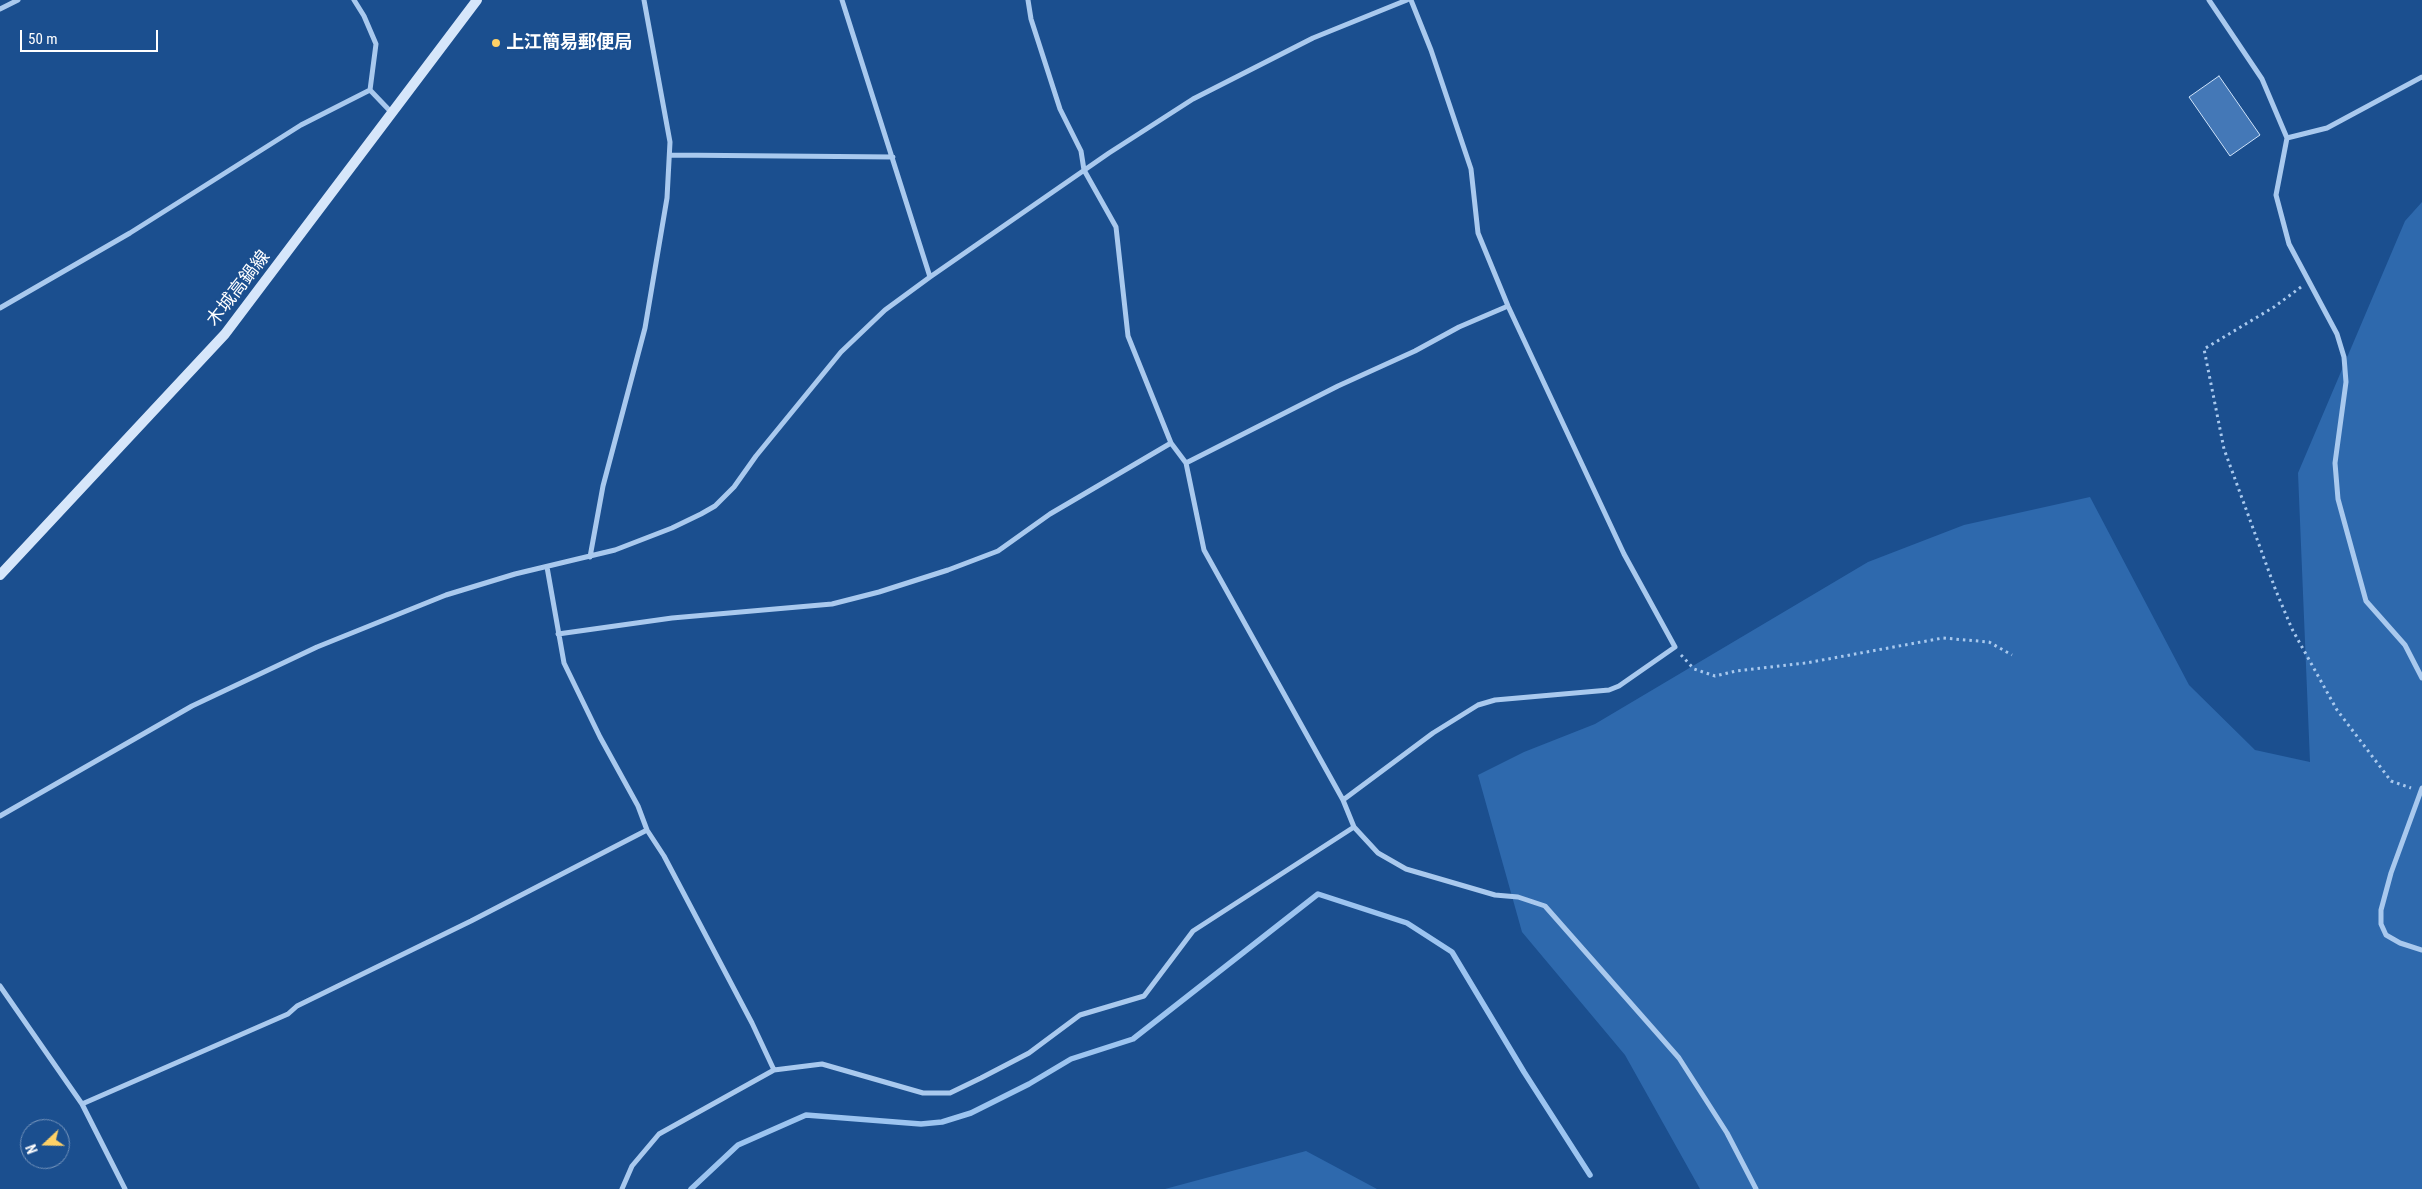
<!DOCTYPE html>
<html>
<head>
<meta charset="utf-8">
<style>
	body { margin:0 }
	#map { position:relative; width:2422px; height:1189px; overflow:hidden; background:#1b4f8f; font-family:"Roboto Condensed",sans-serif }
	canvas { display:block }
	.north { position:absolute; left:20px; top:1119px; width:50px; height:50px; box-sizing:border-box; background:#1b4f8f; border:1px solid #7695bc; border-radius:50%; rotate:249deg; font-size:14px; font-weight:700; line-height:20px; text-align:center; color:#fff }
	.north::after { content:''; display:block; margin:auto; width:18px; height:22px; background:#ffd166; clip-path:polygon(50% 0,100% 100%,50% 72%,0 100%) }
	.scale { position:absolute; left:20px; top:30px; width:138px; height:22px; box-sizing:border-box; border:2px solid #fff; border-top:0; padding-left:6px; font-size:15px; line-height:18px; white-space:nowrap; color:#fff; -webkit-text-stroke:4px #1b4f8f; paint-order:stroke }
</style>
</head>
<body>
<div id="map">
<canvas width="2422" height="1189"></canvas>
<div class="north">N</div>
<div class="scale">50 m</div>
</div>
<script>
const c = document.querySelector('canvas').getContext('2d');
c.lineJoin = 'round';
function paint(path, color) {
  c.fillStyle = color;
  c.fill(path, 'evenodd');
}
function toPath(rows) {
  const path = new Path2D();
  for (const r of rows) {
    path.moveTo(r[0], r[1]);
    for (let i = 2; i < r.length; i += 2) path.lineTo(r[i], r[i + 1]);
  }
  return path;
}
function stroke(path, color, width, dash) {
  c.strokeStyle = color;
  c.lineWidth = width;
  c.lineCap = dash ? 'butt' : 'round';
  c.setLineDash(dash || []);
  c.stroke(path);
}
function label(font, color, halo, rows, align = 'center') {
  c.font = font + ' "Roboto Condensed","Noto Sans JP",sans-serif';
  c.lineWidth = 4.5;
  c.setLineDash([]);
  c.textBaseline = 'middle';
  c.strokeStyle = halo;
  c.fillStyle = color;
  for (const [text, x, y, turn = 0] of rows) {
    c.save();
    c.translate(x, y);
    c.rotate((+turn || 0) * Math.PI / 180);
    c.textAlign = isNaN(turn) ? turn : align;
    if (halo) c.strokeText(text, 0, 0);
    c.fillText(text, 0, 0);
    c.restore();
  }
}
paint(toPath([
	[2422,202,2422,1189,1700,1189,1625,1055,1522,932,1478,775,1524,752,1595,724,1868,562,1964,525,2090,497,2189,685,2255,750,2310,762,2298,473,2405,221],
	[1306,1151,1377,1189,1165,1189]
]), '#2e69ad');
stroke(toPath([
	[691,1189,738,1145,806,1115,921,1124,942,1122,971,1113,1029,1084,1071,1059,1133,1039,1318,894,1407,923,1452,952,1524,1072,1590,1175]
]), '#9cc4f0', 5.5);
const building = toPath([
	[2219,76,2260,135,2230,156,2189,97,2219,76]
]);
paint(building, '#4478b7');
stroke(building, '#cfe3fa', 1);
stroke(toPath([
	[2301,287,2274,307,2204,349,2224,449,2276,591,2292,629,2337,710,2391,781,2411,788],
	[1681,655,1694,669,1715,676,1736,671,1806,663,1943,638,1989,642,2012,655]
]), '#a9c9ee', 3, [2.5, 4]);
stroke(toPath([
	[354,0,364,16,376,44,370,90],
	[842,0,930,277],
	[1028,0,1031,19,1060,109,1081,151,1084,170,1116,227,1128,336,1171,443,1186,463,1204,550,1343,800,1354,827,1378,853,1406,869,1495,895,1518,897,1545,906,1679,1058,1727,1133,1756,1189],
	[2209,0,2262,79,2287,138,2276,195,2289,244,2337,334,2344,357,2346,382,2335,463,2338,499,2366,601,2405,645,2422,678],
	[0,9,18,0],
	[370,90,392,113],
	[2287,138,2327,128,2422,77],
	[670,155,893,157],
	[0,308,130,233,301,125,370,90],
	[1186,463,1338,386,1415,351,1459,327,1508,306],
	[590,557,603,486,645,328,667,198,670,142,644,0],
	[547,567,564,663,600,737,638,806,647,830,664,856,752,1023,774,1070],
	[558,634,672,618,832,604,879,592,948,570,998,551,1050,514,1171,443],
	[2422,788,2391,873,2381,910,2381,924,2386,935,2400,943,2422,950],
	[1343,800,1433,733,1478,705,1495,700,1609,690,1619,686,1675,647,1624,554,1508,306,1478,233,1471,169,1431,50,1411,0],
	[0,816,192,706,317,647,446,595,515,574,615,550,672,528,701,514,715,506,734,487,756,456,841,352,885,310,930,277,1109,153,1193,99,1313,38,1407,0],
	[0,986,82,1104,125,1189],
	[82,1104,288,1014,297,1006,471,921,647,830],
	[622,1189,632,1166,659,1134,774,1070,822,1064,923,1093,950,1093,981,1078,1029,1053,1080,1015,1144,996,1193,931,1354,827]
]), '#a9c9ee', 5);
stroke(toPath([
	[0,575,225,334,477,0]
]), '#d6e6fa', 10);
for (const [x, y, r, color] of [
	[496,43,5,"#ffd166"]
]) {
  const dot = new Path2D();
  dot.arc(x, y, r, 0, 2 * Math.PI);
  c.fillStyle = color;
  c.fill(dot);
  stroke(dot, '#1b4f8f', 2);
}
label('bold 18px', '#fff', '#1b4f8f', [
	["上江簡易郵便局",506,43]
], 'left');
label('18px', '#fff', '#1b4f8f', [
	["木城高鍋線",239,289,-52]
]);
</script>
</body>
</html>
